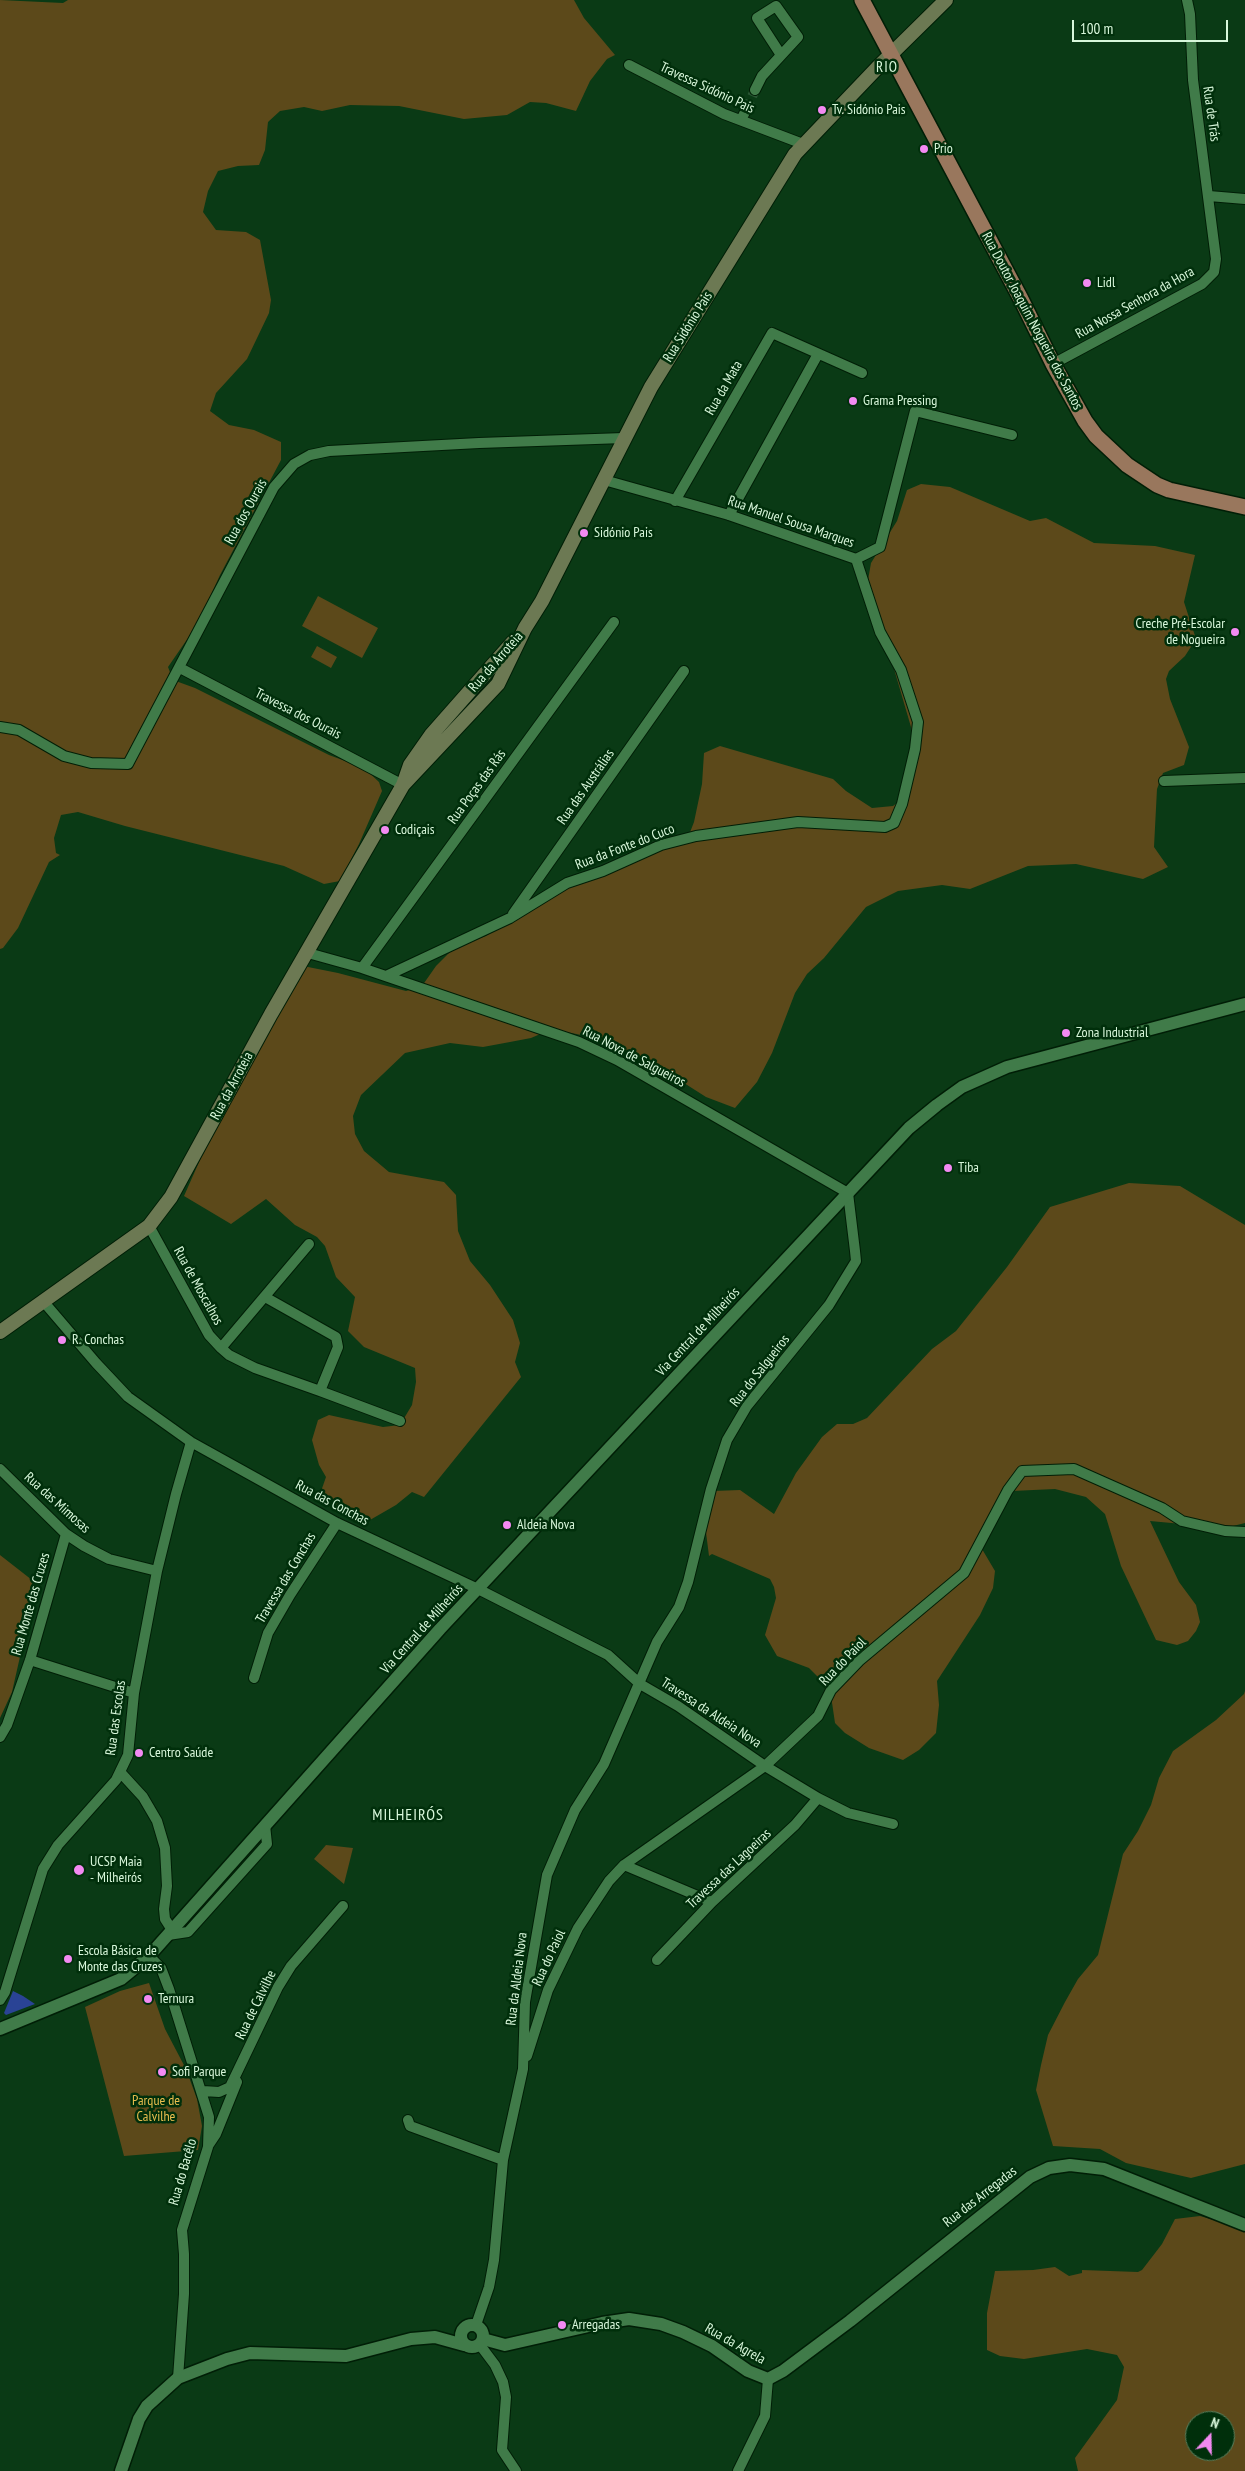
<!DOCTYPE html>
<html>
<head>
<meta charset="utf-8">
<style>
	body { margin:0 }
	#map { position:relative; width:1245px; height:2471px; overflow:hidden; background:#0a3a15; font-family:"PT Sans Narrow",sans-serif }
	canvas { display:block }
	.north { position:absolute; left:1185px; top:2411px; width:50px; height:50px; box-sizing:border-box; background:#002f0b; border:1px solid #567f5e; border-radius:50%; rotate:21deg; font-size:14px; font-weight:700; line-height:20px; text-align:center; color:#d8f7db }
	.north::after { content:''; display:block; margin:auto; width:18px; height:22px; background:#f38af2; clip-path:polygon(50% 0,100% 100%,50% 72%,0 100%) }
	.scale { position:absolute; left:1072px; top:20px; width:156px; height:22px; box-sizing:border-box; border:2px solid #d8f7db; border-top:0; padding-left:6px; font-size:15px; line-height:18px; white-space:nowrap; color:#d8f7db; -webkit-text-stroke:4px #002f0b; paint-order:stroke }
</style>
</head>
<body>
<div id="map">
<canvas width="1245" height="2471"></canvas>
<div class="north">N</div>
<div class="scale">100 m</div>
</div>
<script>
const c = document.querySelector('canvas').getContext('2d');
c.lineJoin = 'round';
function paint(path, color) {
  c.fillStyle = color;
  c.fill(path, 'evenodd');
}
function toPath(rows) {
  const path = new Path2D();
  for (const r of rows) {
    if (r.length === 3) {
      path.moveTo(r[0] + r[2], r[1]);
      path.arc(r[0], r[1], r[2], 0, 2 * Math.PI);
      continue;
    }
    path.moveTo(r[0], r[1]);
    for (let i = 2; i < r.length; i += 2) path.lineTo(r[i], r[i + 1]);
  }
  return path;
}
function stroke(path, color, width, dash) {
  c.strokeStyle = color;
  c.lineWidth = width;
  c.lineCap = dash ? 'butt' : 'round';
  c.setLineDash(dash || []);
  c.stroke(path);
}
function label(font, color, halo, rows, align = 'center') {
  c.font = font + ' "PT Sans Narrow",sans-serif';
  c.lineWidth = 5;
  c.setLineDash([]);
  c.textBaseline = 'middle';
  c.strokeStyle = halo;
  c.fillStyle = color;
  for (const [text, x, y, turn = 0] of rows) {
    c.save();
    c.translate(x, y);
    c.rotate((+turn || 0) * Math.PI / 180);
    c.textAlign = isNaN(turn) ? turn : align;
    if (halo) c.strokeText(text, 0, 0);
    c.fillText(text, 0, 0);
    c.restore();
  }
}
paint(toPath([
	[0,0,63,3,68,0,574,0,584,18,615,55,607,59,590,81,576,111,546,103,530,102,507,115,464,119,399,106,350,105,322,111,304,107,280,111,268,122,265,150,259,165,238,166,218,171,208,191,203,212,216,230,246,232,260,240,271,300,269,313,247,359,216,393,210,411,229,425,254,430,281,442,281,460,220,575,197,625,168,667,173,680,195,688,329,755,364,768,379,782,382,791,359,844,340,881,324,884,284,866,125,826,78,812,61,815,54,838,56,853,60,855,49,862,18,928,3,948,0,949],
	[921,484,950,487,1030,521,1046,518,1094,543,1155,546,1195,555,1184,602,1196,639,1185,656,1169,671,1166,679,1170,699,1189,747,1184,765,1163,773,1157,789,1154,847,1168,867,1143,879,1076,864,1028,866,970,889,942,885,898,891,866,907,824,958,807,974,795,993,772,1053,757,1082,735,1108,706,1097,651,1062,586,1036,552,1029,531,1038,510,1042,483,1047,450,1043,405,1053,361,1095,353,1116,355,1134,364,1151,389,1172,444,1182,456,1195,458,1231,470,1261,490,1285,513,1320,520,1343,515,1362,521,1377,424,1497,412,1492,396,1505,370,1520,361,1521,335,1511,319,1497,326,1477,319,1465,312,1440,318,1420,329,1415,383,1427,400,1425,412,1405,416,1382,415,1368,364,1347,348,1331,355,1297,336,1277,325,1246,317,1237,295,1225,266,1199,231,1224,184,1196,211,1135,303,966,338,973,406,991,422,986,436,966,455,947,486,936,542,900,612,866,687,840,694,822,702,784,704,753,720,746,833,779,846,791,872,808,893,806,902,799,912,752,911,727,868,580,871,563,897,521,907,490],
	[318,596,378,628,362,658,302,626],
	[317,646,337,657,331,668,311,657],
	[1129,1183,1180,1186,1245,1225,1245,1523,1225,1528,1150,1521,1179,1582,1196,1605,1200,1622,1196,1631,1188,1641,1177,1645,1156,1640,1121,1566,1105,1514,1086,1497,1055,1489,1012,1491,982,1549,995,1571,993,1588,980,1615,937,1681,939,1705,936,1733,919,1750,903,1760,869,1748,845,1733,835,1723,830,1689,809,1668,777,1656,765,1635,776,1598,774,1587,770,1579,712,1554,709,1556,702,1501,713,1491,740,1490,774,1514,796,1473,822,1437,837,1424,853,1424,867,1418,932,1349,956,1331,1007,1267,1050,1207],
	[0,1555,32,1580,34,1595,12,1692,0,1718],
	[1245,1691,1245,2164,1191,2178,1126,2163,1100,2149,1053,2146,1036,2090,1041,2065,1048,2035,1065,2002,1078,1979,1098,1955,1123,1854,1138,1831,1151,1805,1159,1778,1173,1751,1216,1720,1244,1694],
	[326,1845,353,1848,344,1884,314,1859],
	[149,1983,165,2029,186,2069,197,2099,202,2126,198,2150,124,2156,85,2007,120,1991],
	[1200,2216,1245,2229,1245,2471,1078,2471,1075,2458,1117,2400,1124,2367,1117,2355,1087,2349,1024,2359,1000,2356,987,2350,987,2313,995,2271,1033,2270,1055,2267,1069,2276,1082,2273,1082,2270,1138,2272,1142,2270,1162,2244,1175,2219],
	[1195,2421,1225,2421,1225,2451,1195,2451]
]), '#5c491a');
paint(toPath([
	[13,1991,23,1996,35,2004,6,2015,4,2013]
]), '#2a4395');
stroke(toPath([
	[746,110,755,90]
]), '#295633', 10, [10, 5]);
const minor = toPath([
	[629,65,724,114,803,144],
	[755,90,762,76,798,37,776,6,757,18,781,55],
	[741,120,746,110],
	[1209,196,1245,199],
	[1053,364,1202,284,1214,272,1216,259,1193,80,1190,14,1187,0],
	[604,480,729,515,856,559,880,547,915,411,1012,435],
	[675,501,772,333,862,373],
	[729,515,818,354],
	[180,668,403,785],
	[0,727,19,730,64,756,91,763,128,764,274,487,294,464,310,455,329,451,479,443,624,438],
	[1164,781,1245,778],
	[513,914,684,671],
	[308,953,362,968,579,1042,617,1060,848,1193,855,1251,856,1261,829,1305,747,1406,727,1440,711,1489,688,1582,679,1607,657,1642,604,1764,575,1810,547,1875,525,2002,523,2069,503,2160,494,2260,489,2287,476,2325],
	[362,968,614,622],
	[386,976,510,918,567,883,603,871,661,845,696,836,798,822,885,827,894,823,902,804,915,749,918,722,901,670,880,632,856,559],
	[149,1226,209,1335,221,1348,229,1355,255,1368,320,1391,338,1347,336,1337,265,1297],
	[43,1301,96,1363,128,1397,191,1442,337,1523,478,1589,608,1655,640,1684,678,1706,765,1766,818,1798,848,1813,893,1824],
	[221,1348,309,1244],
	[320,1391,400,1421],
	[0,1469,66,1534,84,1546,109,1559,157,1571],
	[30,1660,134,1693],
	[254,1678,268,1633,290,1595,337,1523],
	[0,1737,7,1725,30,1660,66,1534],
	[121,1773,143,1797,157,1821,165,1848,167,1886,164,1909,165,1919,172,1930],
	[624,1865,712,1902],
	[168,1935,188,1932,267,1844,265,1825],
	[149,1956,161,1968,169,1989,209,2117,208,2147,182,2230,184,2254,184,2294,178,2378],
	[657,1960,712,1902,795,1825,818,1798],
	[0,2000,5,1992,43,1869,58,1845,116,1780,128,1755,134,1693,157,1571,176,1494,191,1442],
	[527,2056,548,1990,578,1928,609,1881,624,1865,765,1766,818,1716,831,1690,859,1661,964,1573,1008,1490,1022,1471,1074,1469,1162,1508,1182,1521,1225,1531,1245,1532],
	[203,2091,219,2092,230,2087,278,1987,291,1966,343,1906],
	[408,2120,410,2126,503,2160],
	[208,2146,216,2134,237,2082],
	[480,2345,495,2365,503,2382,506,2397,502,2450,516,2471],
	[738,2471,765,2416,768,2379]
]);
const tertiary = toPath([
	[0,2029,121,1979,149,1956,440,1629,848,1193,909,1128,937,1105,962,1087,1007,1067,1245,1004],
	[472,2336,11],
	[483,2339,505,2345,602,2323,629,2319,661,2324,683,2332,712,2346,748,2371,768,2379,783,2371,850,2321,1030,2177,1049,2168,1070,2165,1104,2169,1245,2225],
	[121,2471,139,2419,147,2406,178,2378,227,2359,250,2353,346,2356,411,2339,435,2337,464,2345]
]);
const secondary = toPath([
	[403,785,498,684,525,628,542,601,651,387,795,154,877,68,946,0],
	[0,1332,149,1226,171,1197,271,1014,403,785,410,765,431,735,513,642]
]);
const primary = toPath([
	[862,0,1021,299,1053,364,1085,421,1096,436,1127,465,1157,485,1169,490,1245,507]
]);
stroke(minor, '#001e06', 12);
stroke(tertiary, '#001e06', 15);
stroke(secondary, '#001e06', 16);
stroke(primary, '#001e06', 18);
stroke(minor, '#407b49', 10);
stroke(tertiary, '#407b49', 12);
stroke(secondary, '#6c7953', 14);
stroke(primary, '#99775d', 15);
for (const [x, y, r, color] of [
	[822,110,5,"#f38af2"],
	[924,149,5,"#f38af2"],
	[1087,283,5,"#f38af2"],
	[853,401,5,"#f38af2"],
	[584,533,5,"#f38af2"],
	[1235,632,5,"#f38af2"],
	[385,830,5,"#f38af2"],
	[1066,1033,5,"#f38af2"],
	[948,1168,5,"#f38af2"],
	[62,1340,5,"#f38af2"],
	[507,1525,5,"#f38af2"],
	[139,1753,5,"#f38af2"],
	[79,1870,6,"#f38af2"],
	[68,1959,5,"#f38af2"],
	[148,1999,5,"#f38af2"],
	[162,2072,5,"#f38af2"],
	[562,2325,5,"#f38af2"]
]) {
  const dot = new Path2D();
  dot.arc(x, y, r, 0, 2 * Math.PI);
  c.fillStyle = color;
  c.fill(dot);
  stroke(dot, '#002f0b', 2);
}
label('14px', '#d8f7db', '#002f0b', [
	["Travessa Sidónio Pais",707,88,25],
	["Rua de Trás",1211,114,82],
	["Rua Nossa Senhora da Hora",1135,303,-29],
	["Rua Doutor Joaquim Nogueira dos Santos",1032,321,62],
	["Rua Sidónio Pais",688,327,-58],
	["Rua da Mata",724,388,-60],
	["Rua dos Ourais",246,512,-61],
	["Rua Manuel Sousa Marques",791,522,19],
	["Rua da Arroteia",496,662,-49],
	["Travessa dos Ourais",298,714,27],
	["Rua Poças das Rás",477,787,-54],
	["Rua das Austrálias",586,787,-55],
	["Rua da Fonte do Cuco",625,847,-21],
	["Rua Nova de Salgueiros",634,1057,28],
	["Rua da Arroteia",232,1086,-62],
	["Rua de Moscalhos",198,1286,61],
	["Via Central de Milheirós",698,1332,-47],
	["Rua do Salgueiros",760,1371,-52],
	["Rua das Mimosas",57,1503,42],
	["Rua das Conchas",332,1503,28],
	["Travessa das Conchas",286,1578,-59],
	["Rua Monte das Cruzes",31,1604,-74],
	["Via Central de Milheirós",422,1629,-48],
	["Rua do Paiol",843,1662,-46],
	["Travessa da Aldeia Nova",711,1713,33],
	["Rua das Escolas",116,1718,-82],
	["Travessa das Lagoeiras",729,1869,-43],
	["Rua do Paiol",549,1958,-65],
	["Rua da Aldeia Nova",517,1979,-83],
	["Rua de Calvilhe",256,2005,-64],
	["Rua do Bacêlo",183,2172,-74],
	["Rua das Arregadas",980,2197,-38],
	["Rua da Agrela",735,2344,30]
]);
label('14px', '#d8f7db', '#002f0b', [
	["Tv. Sidónio Pais",832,110],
	["Prio",934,149],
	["Lidl",1097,283],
	["Grama Pressing",863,401],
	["Sidónio Pais",594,533],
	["Creche Pré-Escolar",1225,624,"right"],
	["de Nogueira",1225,640,"right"],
	["Codiçais",395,830],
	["Zona Industrial",1076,1033],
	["Tiba",958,1168],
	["R. Conchas",72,1340],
	["Aldeia Nova",517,1525],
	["Centro Saúde",149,1753],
	["UCSP Maia",90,1862],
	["- Milheirós",90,1878],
	["Escola Básica de",78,1951],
	["Monte das Cruzes",78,1967],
	["Ternura",158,1999],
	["Sofi Parque",172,2072],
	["Arregadas",572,2325]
], 'left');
label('14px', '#e8bd4f', '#002f0b', [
	["Parque de",156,2101],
	["Calvilhe",156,2117]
]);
c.letterSpacing = '1px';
label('15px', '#d8f7db', '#002f0b', [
	["RIO",887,68]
]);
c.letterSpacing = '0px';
c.letterSpacing = '1px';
label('16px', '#d8f7db', '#002f0b', [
	["MILHEIRÓS",408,1815]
]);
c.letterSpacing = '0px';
</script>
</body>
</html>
